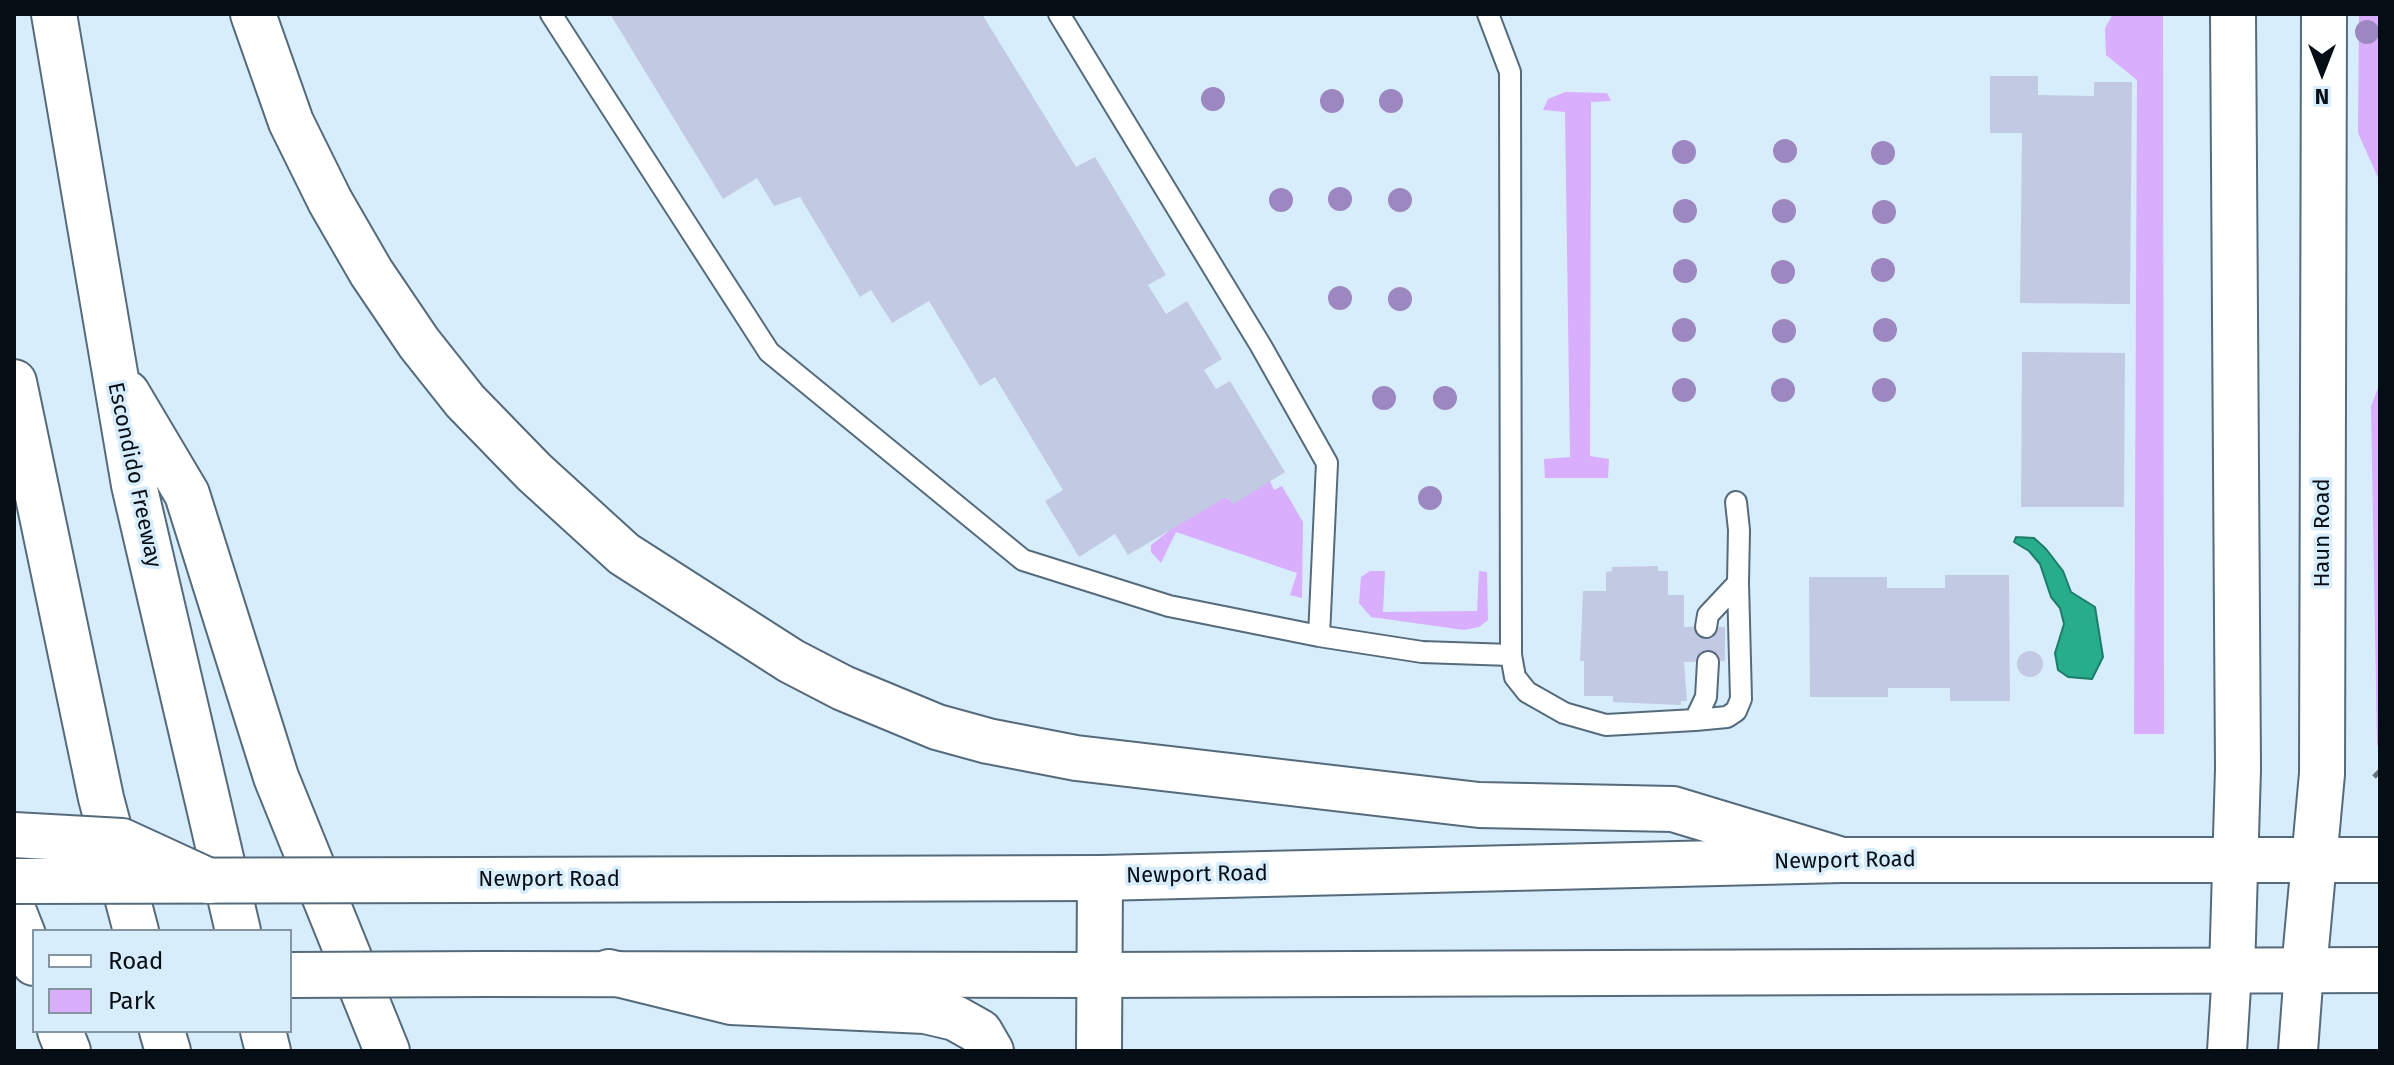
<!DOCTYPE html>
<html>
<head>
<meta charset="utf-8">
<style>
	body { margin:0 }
	#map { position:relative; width:2394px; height:1065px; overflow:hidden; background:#d8edfc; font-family:"Fira Sans",sans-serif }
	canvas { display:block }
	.frame { position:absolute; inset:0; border:16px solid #060e15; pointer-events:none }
	.legend { position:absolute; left:32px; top:929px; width:260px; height:104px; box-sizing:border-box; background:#d8edfc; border:2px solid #8494a0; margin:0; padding:10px 14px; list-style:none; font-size:24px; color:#060e15 }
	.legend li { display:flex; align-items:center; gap:16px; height:40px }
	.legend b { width:40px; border:2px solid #8494a0 }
	.north { position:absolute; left:2282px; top:32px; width:80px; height:80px; -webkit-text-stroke:6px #d8edfc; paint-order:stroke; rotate:180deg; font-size:22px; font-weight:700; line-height:32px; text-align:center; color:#060e15 }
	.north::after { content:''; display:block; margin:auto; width:28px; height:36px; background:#060e15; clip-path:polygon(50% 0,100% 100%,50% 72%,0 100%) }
</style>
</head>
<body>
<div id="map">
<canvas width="2394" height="1065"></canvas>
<div class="frame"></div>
<ul class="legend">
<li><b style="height:10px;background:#fff"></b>Road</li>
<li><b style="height:22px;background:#d9aefc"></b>Park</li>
</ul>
<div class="north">N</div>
</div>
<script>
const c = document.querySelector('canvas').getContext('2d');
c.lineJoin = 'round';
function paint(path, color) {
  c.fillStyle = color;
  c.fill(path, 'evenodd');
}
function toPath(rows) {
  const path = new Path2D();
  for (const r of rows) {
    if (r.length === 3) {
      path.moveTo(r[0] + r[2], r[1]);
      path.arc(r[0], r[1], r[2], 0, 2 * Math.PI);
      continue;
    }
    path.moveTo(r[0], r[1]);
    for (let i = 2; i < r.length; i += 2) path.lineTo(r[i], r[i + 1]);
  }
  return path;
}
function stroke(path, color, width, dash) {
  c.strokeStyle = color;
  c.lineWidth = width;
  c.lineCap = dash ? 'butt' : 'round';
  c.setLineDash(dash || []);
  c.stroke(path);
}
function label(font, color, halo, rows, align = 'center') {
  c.font = font + ' "Fira Sans",sans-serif';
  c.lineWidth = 7;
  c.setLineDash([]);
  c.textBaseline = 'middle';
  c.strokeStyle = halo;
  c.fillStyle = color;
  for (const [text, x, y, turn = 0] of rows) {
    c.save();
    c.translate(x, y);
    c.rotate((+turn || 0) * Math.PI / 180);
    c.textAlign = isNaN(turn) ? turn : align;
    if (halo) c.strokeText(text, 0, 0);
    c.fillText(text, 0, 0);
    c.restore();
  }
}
paint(toPath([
	[2113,14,2163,14,2164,734,2134,734,2137,80,2106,55,2105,28],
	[2359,14,2380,14,2380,182,2358,133],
	[1565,92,1607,93,1611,101,1591,102,1590,456,1609,459,1608,478,1545,478,1544,459,1570,457,1565,112,1543,110,1548,99],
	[2380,383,2380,748,2377,745,2371,406],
	[1270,481,1274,490,1282,486,1303,522,1302,598,1290,595,1297,573,1176,532,1161,563,1151,552,1151,545,1171,529,1225,497,1234,503],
	[1370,571,1385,571,1383,612,1477,611,1479,571,1487,572,1488,620,1479,627,1464,630,1371,617,1359,603,1361,577]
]), '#d9aefc');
const water = toPath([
	[2016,537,2034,538,2046,549,2063,571,2071,592,2095,607,2103,657,2092,679,2068,677,2058,670,2055,653,2064,624,2060,608,2051,597,2040,564,2029,551,2014,542,2016,537]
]);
paint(water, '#27ac8c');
stroke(water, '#1d7d68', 2);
paint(toPath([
	[610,14,982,14,1076,167,1095,157,1166,275,1148,285,1166,314,1187,301,1222,359,1204,370,1216,389,1230,381,1285,472,1234,504,1226,497,1128,555,1115,534,1079,557,1045,501,1063,490,995,377,980,386,929,301,892,323,871,290,860,297,800,197,774,206,757,178,723,199],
	[1990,76,2038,76,2038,95,2094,96,2094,82,2132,82,2130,304,2020,303,2022,133,1990,133],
	[2022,352,2125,353,2124,507,2021,507],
	[1658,566,1658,571,1668,571,1668,595,1684,595,1684,627,1725,627,1725,661,1684,662,1687,701,1681,701,1681,705,1613,702,1613,696,1584,696,1584,661,1580,661,1583,591,1606,591,1606,572,1612,571,1612,567],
	[1945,575,2009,575,2010,701,1950,701,1950,688,1888,688,1888,697,1810,697,1809,577,1887,577,1887,588,1945,588],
	[2030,664,13]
]), '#c2c9e3');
const service = toPath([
	[551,14,769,352,1023,560,1169,606,1319,636,1422,652,1511,655,1510,72,1488,14],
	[1059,14,1261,346,1327,463,1319,636],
	[1706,627,1708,615,1738,583,1739,530,1736,502],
	[1511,655,1515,677,1527,692,1564,713,1606,725,1695,720,1706,697,1708,662],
	[1695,720,1727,717,1736,711,1741,699,1738,583]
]);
const minor = toPath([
	[2227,1051,2232,971],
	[2298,1051,2304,970]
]);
const secondary = toPath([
	[2304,970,2322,774,2324,14],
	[2232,971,2238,769,2233,14]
]);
const primary = toPath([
	[476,880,1100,878,1842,860,2380,860],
	[487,974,1100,975,2380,970]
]);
const motorway = toPath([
	[54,14,134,485,238,931],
	[253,14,291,122,330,201,371,272,419,343,465,401,534,472,624,554,791,661,843,688,937,727,988,741,1076,758,1479,805,1673,809,1842,860],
	[14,382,101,798,136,931],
	[127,393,187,494,276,777,387,1051],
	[14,912,34,963],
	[609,972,731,1002,925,1011,955,1018,980,1032,991,1051],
	[60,1031,68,1051],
	[162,1031,168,1051],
	[263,1031,268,1051],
	[1099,1051,1100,878]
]);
stroke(service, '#556b7c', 24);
stroke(minor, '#556b7c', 42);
stroke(secondary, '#556b7c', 48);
stroke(primary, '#556b7c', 48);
stroke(motorway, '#556b7c', 48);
stroke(toPath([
	[2374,777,2380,771]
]), '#66747f', 5, [8, 4]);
stroke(service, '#fff', 20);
stroke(minor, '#fff', 38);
stroke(secondary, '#fff', 44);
stroke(primary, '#fff', 44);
stroke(motorway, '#fff', 44);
const primaryBridge = toPath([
	[14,881,476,880],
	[290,975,487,974]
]);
const motorwayBridge = toPath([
	[14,835,122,841,209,881]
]);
stroke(primaryBridge, '#556b7c', 48, []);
stroke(motorwayBridge, '#556b7c', 48, []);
stroke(primaryBridge, '#fff', 44);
stroke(motorwayBridge, '#fff', 44);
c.fillStyle = '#9d87c1';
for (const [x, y] of [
	[2367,32],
	[1213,99],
	[1332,101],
	[1391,101],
	[1785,151],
	[1684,152],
	[1883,153],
	[1340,199],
	[1281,200],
	[1400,200],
	[1685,211],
	[1784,211],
	[1884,212],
	[1883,270],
	[1685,271],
	[1783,272],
	[1340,298],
	[1400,299],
	[1684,330],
	[1885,330],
	[1784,331],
	[1684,390],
	[1783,390],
	[1884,390],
	[1384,398],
	[1445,398],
	[1430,498]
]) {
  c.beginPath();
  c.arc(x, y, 12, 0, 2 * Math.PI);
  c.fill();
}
label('22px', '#060e15', '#d8edfc', [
	["Escondido Freeway",134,475,78],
	["Haun Road",2323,533,-90],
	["Newport Road",1845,861,-1],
	["Newport Road",1197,875,-1],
	["Newport Road",549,880]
]);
</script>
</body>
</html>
